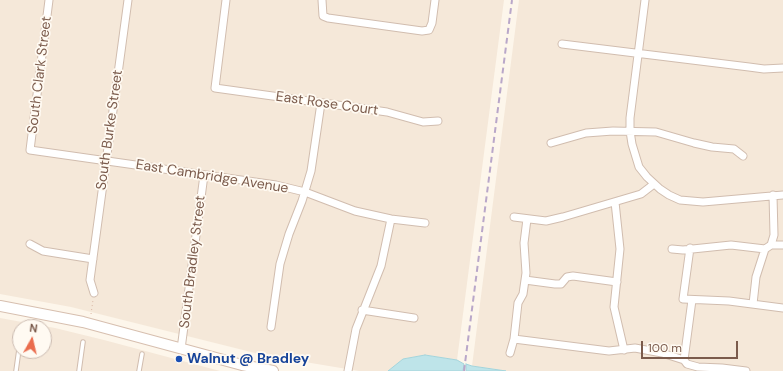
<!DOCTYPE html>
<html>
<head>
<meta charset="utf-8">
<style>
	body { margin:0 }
	#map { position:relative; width:783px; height:371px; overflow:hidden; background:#fdf6eb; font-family:"DM Sans",sans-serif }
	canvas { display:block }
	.north { position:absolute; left:12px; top:319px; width:40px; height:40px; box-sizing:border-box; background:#fffaf2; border:1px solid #cabab0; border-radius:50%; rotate:8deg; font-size:11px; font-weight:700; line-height:16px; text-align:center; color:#7b5b4c }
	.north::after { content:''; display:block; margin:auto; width:14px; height:18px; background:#ea6c4d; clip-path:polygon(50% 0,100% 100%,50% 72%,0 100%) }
	.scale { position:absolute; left:641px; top:341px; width:97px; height:18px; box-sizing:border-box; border:2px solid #7b5b4c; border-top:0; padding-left:5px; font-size:12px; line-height:14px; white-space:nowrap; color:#7b5b4c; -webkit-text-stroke:3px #fffaf2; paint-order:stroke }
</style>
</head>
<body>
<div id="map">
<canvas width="783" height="371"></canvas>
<div class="north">N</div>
<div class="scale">100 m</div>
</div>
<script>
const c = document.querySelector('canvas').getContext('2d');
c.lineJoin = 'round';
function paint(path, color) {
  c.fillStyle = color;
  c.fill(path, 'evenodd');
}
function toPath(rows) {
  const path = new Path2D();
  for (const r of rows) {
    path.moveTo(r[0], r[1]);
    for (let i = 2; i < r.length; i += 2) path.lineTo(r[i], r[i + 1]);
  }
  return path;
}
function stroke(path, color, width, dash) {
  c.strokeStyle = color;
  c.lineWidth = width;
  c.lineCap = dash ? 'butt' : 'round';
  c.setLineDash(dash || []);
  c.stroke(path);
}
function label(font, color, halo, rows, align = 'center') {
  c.font = font + ' "DM Sans",sans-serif';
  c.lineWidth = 3.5;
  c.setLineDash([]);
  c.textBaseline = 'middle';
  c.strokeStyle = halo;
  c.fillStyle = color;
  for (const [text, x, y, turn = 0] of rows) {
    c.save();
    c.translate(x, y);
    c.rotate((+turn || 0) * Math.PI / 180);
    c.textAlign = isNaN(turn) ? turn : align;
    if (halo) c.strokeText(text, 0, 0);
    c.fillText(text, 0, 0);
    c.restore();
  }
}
paint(toPath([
	[0,0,504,0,457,360,425,355,403,359,388,371,359,371,263,355,71,307,0,294],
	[519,0,783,0,783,371,506,371,472,366],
	[0,318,55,328,104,340,220,371,0,371],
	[20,327,44,327,44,351,20,351]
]), '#f5e8d9');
const water = toPath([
	[425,355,457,360,464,364,463,371,388,371,403,359,425,355],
	[466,364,472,366,506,371,466,371,466,364]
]);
paint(water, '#bee4e9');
stroke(water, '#a4d4db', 1);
const lane = toPath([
	[16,371,20,342],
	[79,371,83,342],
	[139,371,142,354]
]);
const street = toPath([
	[49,0,30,150,276,185,305,192,355,211,391,219,425,223],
	[226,0,215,88,366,109,387,112,423,122,438,121],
	[322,0,323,16,328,18,422,31,429,30,432,23,435,0],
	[645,0,630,118,630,131,632,144,639,167,647,177,660,189,669,195,680,200,703,202,783,195],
	[562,44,749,67,764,69,783,68],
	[551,143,586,133,613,131,656,132,694,143,712,147,734,149,743,156],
	[615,202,620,249,614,307,624,350],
	[514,217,546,221,563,217,641,194,654,184],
	[30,244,43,251,93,259],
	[771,245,783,245],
	[690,248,683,299,729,301,783,308],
	[672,249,683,250,731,245,765,249],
	[525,280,555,284,561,284,567,277,573,276,617,282],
	[94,293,90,280,128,0],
	[753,304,756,277,765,249,771,245,774,235,773,195],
	[362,310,414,318],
	[271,327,280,264,289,234,302,201,311,171,321,103],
	[514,339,609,351,635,348,662,353,684,360,687,364,698,367,722,368,746,371],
	[181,349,204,175],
	[510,353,514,339,518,303,523,294,526,273,524,243,527,219],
	[684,360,692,300],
	[348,371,356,329,381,266,391,219]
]);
const secondary = toPath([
	[0,306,83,322,242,365,273,371]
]);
stroke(lane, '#d1bdaf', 5.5);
stroke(street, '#d1bdaf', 9);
stroke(secondary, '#d7bfaf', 12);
stroke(toPath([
	[91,314,93,300]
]), '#dab7a4', 1, [1, 3]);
stroke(lane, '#fff', 3.5);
stroke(street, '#fff', 7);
stroke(secondary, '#fff', 10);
stroke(toPath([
	[464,371,512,0]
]), '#b9a7c9', 2, [6, 4]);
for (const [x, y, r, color] of [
	[179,359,4,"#1a4fb4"]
]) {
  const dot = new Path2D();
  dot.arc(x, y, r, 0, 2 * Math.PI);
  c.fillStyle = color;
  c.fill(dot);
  stroke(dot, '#fffaf2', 1.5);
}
label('14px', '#7b5b4c', '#fffaf2', [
	["South Clark Street",40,75,-83],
	["East Rose Court",327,104,8],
	["South Burke Street",110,130,-82],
	["East Cambridge Avenue",212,177,9],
	["South Bradley Street",193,262,-83]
]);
label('bold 14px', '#164399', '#fffaf2', [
	["Walnut @ Bradley",187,359]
], 'left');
</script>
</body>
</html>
